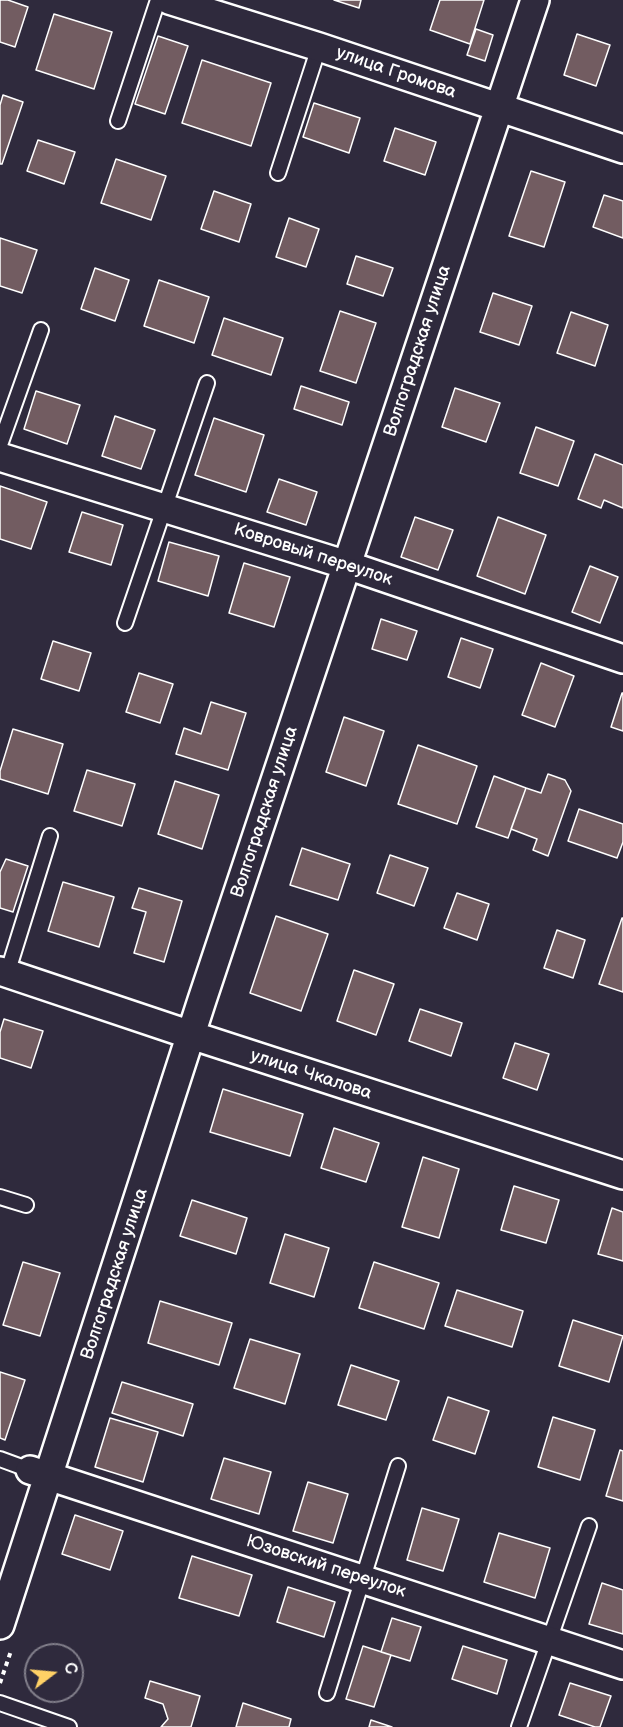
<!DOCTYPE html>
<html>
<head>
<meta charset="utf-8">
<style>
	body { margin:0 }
	#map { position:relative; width:623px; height:1727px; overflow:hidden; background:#2f2a3d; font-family:"Balsamiq Sans",sans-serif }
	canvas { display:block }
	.north { position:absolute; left:24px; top:1643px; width:60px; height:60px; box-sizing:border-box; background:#2f2a3d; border:2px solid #827f8b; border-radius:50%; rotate:74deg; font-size:16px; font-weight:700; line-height:24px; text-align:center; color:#fff }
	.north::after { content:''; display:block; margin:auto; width:21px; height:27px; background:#ffd166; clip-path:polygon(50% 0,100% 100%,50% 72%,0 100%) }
</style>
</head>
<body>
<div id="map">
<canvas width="623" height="1727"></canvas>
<div class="north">С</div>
</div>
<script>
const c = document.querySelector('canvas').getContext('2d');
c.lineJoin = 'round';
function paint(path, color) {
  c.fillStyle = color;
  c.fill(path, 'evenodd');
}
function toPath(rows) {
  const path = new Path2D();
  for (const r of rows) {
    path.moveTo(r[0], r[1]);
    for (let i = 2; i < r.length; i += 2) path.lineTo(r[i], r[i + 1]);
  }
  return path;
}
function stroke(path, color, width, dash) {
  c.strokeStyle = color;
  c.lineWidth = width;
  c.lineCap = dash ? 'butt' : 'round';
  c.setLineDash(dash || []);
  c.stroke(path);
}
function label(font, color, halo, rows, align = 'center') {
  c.font = font + ' "Balsamiq Sans",sans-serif';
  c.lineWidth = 6;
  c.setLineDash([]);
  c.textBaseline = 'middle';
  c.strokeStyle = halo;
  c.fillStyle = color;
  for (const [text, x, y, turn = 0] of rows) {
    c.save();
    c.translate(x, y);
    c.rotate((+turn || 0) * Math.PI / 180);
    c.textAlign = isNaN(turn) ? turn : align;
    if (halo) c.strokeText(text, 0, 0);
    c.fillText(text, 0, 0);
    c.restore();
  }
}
const building = toPath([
	[0,0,8,0,28,7,15,47,0,42,0,0],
	[334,0,361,0,359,8,334,0],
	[440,0,484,0,470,44,430,30,440,0],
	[54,14,112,32,94,89,36,70,54,14],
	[476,29,493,35,485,61,467,55,476,29],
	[577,34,610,45,596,86,564,75,577,34],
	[158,36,188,46,165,114,135,104,158,36],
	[202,60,271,83,251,146,182,123,202,60],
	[3,95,23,102,2,164,0,164,0,105,3,95],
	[314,103,360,118,349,153,303,137,314,103],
	[395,128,436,142,425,175,384,161,395,128],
	[38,140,75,152,64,184,27,171,38,140],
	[116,159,166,176,151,220,101,203,116,159],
	[531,171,565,182,544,247,509,236,531,171],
	[214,191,251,204,239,242,201,229,214,191],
	[604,195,623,201,623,238,593,227,604,195],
	[289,218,319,229,306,267,276,257,289,218],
	[0,238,37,250,22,293,0,286,0,238],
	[356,256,393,268,383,296,347,284,356,256],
	[95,268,129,280,115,321,81,309,95,268],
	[159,280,209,297,194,343,144,326,159,280],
	[493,293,532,306,519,345,480,332,493,293],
	[340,311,376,323,356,383,320,371,340,311],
	[571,312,608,325,595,366,557,353,571,312],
	[224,318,283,338,271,375,212,355,224,318],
	[301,386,349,402,342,425,294,409,301,386],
	[455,388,500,403,486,442,442,427,455,388],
	[36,391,80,405,67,444,24,429,36,391],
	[115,416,155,430,141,469,102,456,115,416],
	[214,418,264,435,246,492,195,475,214,418],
	[536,427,574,441,558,486,520,473,536,427],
	[595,454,623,465,623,508,604,500,601,508,578,499,595,454],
	[279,479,317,492,306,525,267,512,279,479],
	[0,486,47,502,31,549,0,539,0,486],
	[82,512,123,525,111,565,69,552,82,512],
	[415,517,453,530,438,570,401,557,415,517],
	[498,517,546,535,525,594,477,576,498,517],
	[169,542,219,556,208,596,158,581,169,542],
	[244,563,290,577,274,627,229,613,244,563],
	[590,566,618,577,600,623,572,612,590,566],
	[381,619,417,631,407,660,372,649,381,619],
	[461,638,493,649,480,688,448,677,461,638],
	[53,641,91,653,79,691,41,679,53,641],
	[541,663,574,676,555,727,522,715,541,663],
	[139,673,173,684,160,723,126,712,139,673],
	[622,693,623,693,623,731,611,727,622,693],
	[211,702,246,713,228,770,176,754,184,728,201,734,211,702],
	[344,717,384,731,366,786,326,772,344,717],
	[13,729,63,744,48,794,0,779,0,771,13,729],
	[418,745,477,766,457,824,398,804,418,745],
	[87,770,135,784,122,826,74,811,87,770],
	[548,774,565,780,571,791,548,856,533,850,537,839,511,829,526,788,541,793,548,774],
	[494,776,526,788,508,838,476,827,494,776],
	[175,781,219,795,202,849,158,834,175,781],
	[579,809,623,824,623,842,617,858,568,841,579,809],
	[302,848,350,864,338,900,290,885,302,848],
	[390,855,428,868,414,906,377,893,390,855],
	[6,859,28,866,13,912,0,908,0,872,6,859],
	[63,882,114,897,99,947,48,931,63,882],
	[139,888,182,901,164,962,134,953,146,912,132,908,139,888],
	[457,893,489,904,477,940,444,928,457,893],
	[276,916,328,934,301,1011,250,993,276,916],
	[622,918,623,918,623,992,599,984,622,918],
	[557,930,585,940,573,978,544,968,557,930],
	[354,970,394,984,376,1035,337,1021,354,970],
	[420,1009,462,1023,451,1056,409,1041,420,1009],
	[4,1019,43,1031,31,1068,0,1058,0,1032,4,1019],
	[515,1043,549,1054,537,1090,503,1078,515,1043],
	[223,1089,303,1114,290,1156,210,1132,223,1089],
	[334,1128,379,1143,366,1182,321,1168,334,1128],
	[423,1157,459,1169,439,1238,402,1227,423,1157],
	[514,1186,559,1200,546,1243,501,1230,514,1186],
	[192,1200,247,1218,236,1254,180,1236,192,1200],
	[612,1208,623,1212,623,1261,598,1254,612,1208],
	[285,1234,329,1248,314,1297,270,1283,285,1234],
	[23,1262,60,1273,40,1336,3,1325,23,1262],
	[374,1262,439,1283,424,1329,359,1308,374,1262],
	[457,1290,523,1311,512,1347,445,1326,457,1290],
	[160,1301,232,1323,219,1365,148,1343,160,1301],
	[573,1320,623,1336,609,1382,559,1366,573,1320],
	[250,1339,300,1354,285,1404,234,1388,250,1339],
	[351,1365,399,1381,386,1420,338,1405,351,1365],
	[0,1372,25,1380,5,1440,0,1438,0,1372],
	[122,1382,193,1404,183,1436,112,1413,122,1382],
	[448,1397,489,1411,475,1454,433,1440,448,1397],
	[553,1417,595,1430,580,1480,538,1467,553,1417],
	[110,1418,158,1432,143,1482,95,1467,110,1418],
	[620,1450,623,1451,623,1501,606,1496,620,1450],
	[224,1458,271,1472,259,1514,211,1499,224,1458],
	[308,1482,348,1494,333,1543,293,1531,308,1482],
	[422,1508,459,1519,443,1571,407,1560,422,1508],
	[75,1515,123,1531,110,1570,62,1554,75,1515],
	[499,1533,550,1548,535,1598,484,1582,499,1533],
	[192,1556,252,1575,239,1616,179,1598,192,1556],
	[602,1583,623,1590,623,1634,589,1624,602,1583],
	[288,1587,335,1602,324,1637,277,1622,288,1587],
	[392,1618,421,1627,410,1661,381,1652,392,1618],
	[363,1646,391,1655,374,1707,346,1699,363,1646],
	[463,1646,507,1660,497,1694,452,1679,463,1646],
	[150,1681,200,1696,191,1727,161,1727,168,1719,163,1704,145,1698,150,1681],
	[570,1683,611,1696,600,1727,595,1727,559,1715,570,1683],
	[243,1703,291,1719,289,1727,236,1727,243,1703],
	[371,1720,392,1727,369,1727,371,1720]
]);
paint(building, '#725c61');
stroke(building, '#fff', 1.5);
const lane = toPath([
	[118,121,158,0],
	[278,173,319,47],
	[0,445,41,330],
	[125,623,207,383],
	[7,974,50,836],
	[0,1197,26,1205],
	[0,1459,30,1470],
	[327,1693,398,1466],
	[0,1703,69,1727],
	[519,1727,589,1526]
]);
const street = toPath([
	[169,0,319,47,623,149],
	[0,457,347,565,623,659],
	[0,971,191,1035,623,1175],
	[30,1470,623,1665],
	[0,1625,202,1000,535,0]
]);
stroke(lane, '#fff', 18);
stroke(street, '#fff', 32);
stroke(toPath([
	[0,1683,11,1651]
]), '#fff', 4, [4.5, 4.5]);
stroke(lane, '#2f2a3d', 14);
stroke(street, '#2f2a3d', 27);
label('18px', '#fff', '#2f2a3d', [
	["улица Громова",396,73,19],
	["Волгоградская улица",418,351,-72],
	["Ковровый переулок",313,555,18],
	["Волгоградская улица",265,812,-72],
	["улица Чкалова",311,1075,18],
	["Волгоградская улица",115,1274,-72],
	["Юзовский переулок",326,1567,18]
]);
</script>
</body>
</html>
